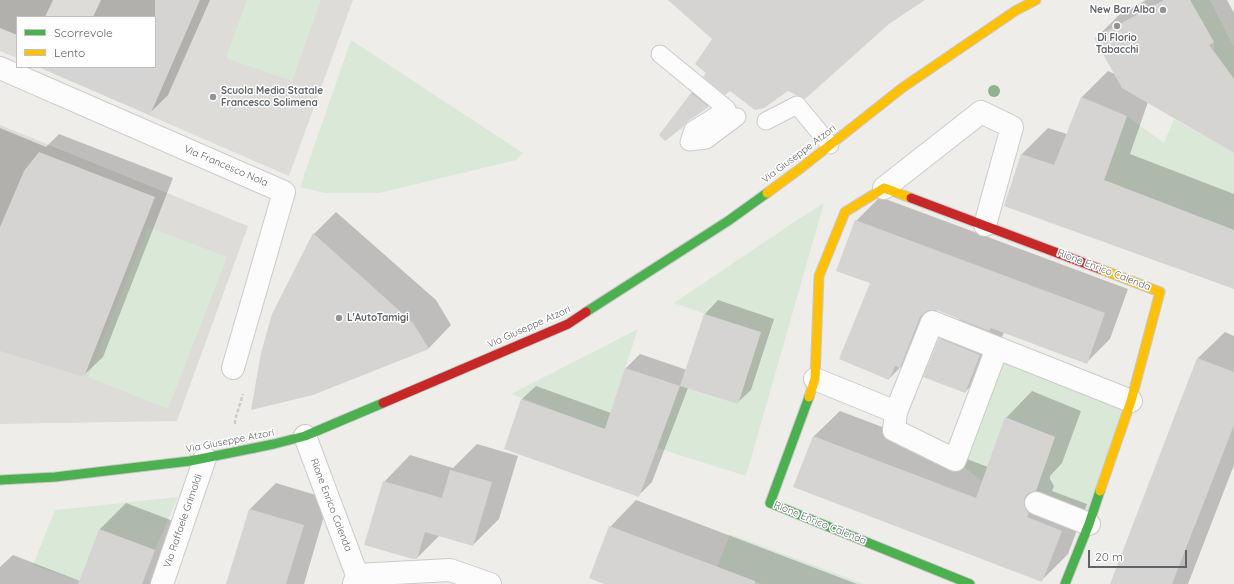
<!DOCTYPE html>
<html>
<head>
<meta charset="utf-8">
<style>
	body { margin:0 }
	#map { position:relative; width:1234px; height:584px; overflow:hidden; background:#efedea; font-family:Quicksand,sans-serif }
	canvas { display:block }
	.legend { position:absolute; left:16px; top:16px; width:140px; height:52px; box-sizing:border-box; background:#fff; border:1px solid #bfc1c2; margin:0; padding:5px 7px; list-style:none; font-size:12px; color:#606367 }
	.legend li { display:flex; align-items:center; gap:8px; height:20px }
	.legend b { width:20px; border:1px solid #bfc1c2 }
	.scale { position:absolute; left:1088px; top:550px; width:99px; height:18px; box-sizing:border-box; border:2px solid #606367; border-top:0; padding-left:5px; font-size:12px; line-height:14px; white-space:nowrap; color:#606367; -webkit-text-stroke:3px #fff; paint-order:stroke }
</style>
</head>
<body>
<div id="map">
<canvas width="1234" height="584"></canvas>
<ul class="legend">
<li><b style="height:5px;background:#4caf50"></b>Scorrevole</li>
<li><b style="height:5px;background:#ffc107"></b>Lento</li>
</ul>
<div class="scale">20 m</div>
</div>
<script>
const c = document.querySelector('canvas').getContext('2d');
c.lineJoin = 'round';
function paint(path, color) {
  c.fillStyle = color;
  c.fill(path, 'evenodd');
}
function toPath(rows) {
  const path = new Path2D();
  for (const r of rows) {
    path.moveTo(r[0], r[1]);
    for (let i = 2; i < r.length; i += 2) path.lineTo(r[i], r[i + 1]);
  }
  return path;
}
function stroke(path, color, width, dash) {
  c.strokeStyle = color;
  c.lineWidth = width;
  c.lineCap = dash ? 'butt' : 'round';
  c.setLineDash(dash || []);
  c.stroke(path);
}
function label(font, color, halo, rows, align = 'center') {
  c.font = font + ' Quicksand,sans-serif';
  c.lineWidth = 3;
  c.setLineDash([]);
  c.textBaseline = 'middle';
  c.strokeStyle = halo;
  c.fillStyle = color;
  for (const [text, x, y, turn = 0] of rows) {
    c.save();
    c.translate(x, y);
    c.rotate((+turn || 0) * Math.PI / 180);
    c.textAlign = isNaN(turn) ? turn : align;
    if (halo) c.strokeText(text, 0, 0);
    c.fillText(text, 0, 0);
    c.restore();
  }
}
paint(toPath([
	[0,0,353,0,289,176,38,67,155,67,155,17,17,17,17,58,0,51],
	[0,125,248,226,177,421,0,424]
]), '#dedcd9');
paint(toPath([
	[247,0,321,0,292,81,226,58],
	[1190,0,1210,0,1234,47,1234,77,1232,76,1214,51,1214,42],
	[351,40,523,153,516,160,379,193,325,193,300,187],
	[1127,116,1164,143,1174,119,1234,153,1234,230,1104,181],
	[824,203,746,476,657,448,680,386,738,404,761,333,674,303,797,220],
	[148,227,227,257,168,409,88,377],
	[638,329,605,429,511,394],
	[997,348,1131,401,1089,524,1035,493,982,481,955,460],
	[178,497,155,550,99,529,79,581,33,565,55,510],
	[730,534,864,584,762,584,717,567]
]), '#dae8d8');
paint(toPath([
	[0,0,53,0,45,17,17,17,17,35,0,28],
	[101,0,210,0,168,95,149,114,71,67,155,67,155,17,93,17],
	[1146,0,1227,0,1234,13,1234,152,1148,102,1130,154,1234,194,1234,288,1005,205,1022,154,1048,128,1067,134,1082,97,1108,71,1115,74,1096,38,1119,15],
	[699,86,715,100,708,106,691,118,683,126,661,135,692,93],
	[0,128,46,147,59,134,173,178,103,357,84,375,0,350],
	[880,197,1128,289,1110,339,1086,363,1004,332,991,366,965,392,940,339,960,319,937,309,924,343,889,379,871,283,856,221],
	[336,212,436,300,451,325,429,348,313,394,314,234],
	[718,300,774,319,751,390,737,403,688,388,652,482,638,496,505,448,522,399,536,386,611,413,626,368,640,354,687,370,705,314],
	[1225,332,1234,336,1234,465,1188,584,1111,584,1198,358],
	[1032,391,1081,411,1062,463,1050,476,1050,479,1054,486,1052,491,1087,504,1068,554,1042,580,813,437,840,411,988,467,1006,418],
	[477,444,518,456,499,519,473,545,440,535,417,558,384,482,410,455,453,468],
	[276,483,329,499,304,584,227,584,250,509],
	[636,500,857,584,607,584,610,527],
	[126,503,181,524,157,584,0,584,0,567,13,555,80,581,100,529]
]), '#0003');
paint(toPath([
	[155,0,200,0,150,115,39,67,155,67],
	[668,0,925,0,889,24,805,99,788,91,764,108,755,110,730,91,725,95,703,77,706,73,695,64,712,39],
	[1164,0,1190,0,1214,42,1209,45,1234,79,1234,153,1122,88,1094,38],
	[691,93,709,107,688,121,683,127,665,141,659,135],
	[1081,97,1127,116,1104,180,1234,230,1234,289,1004,206,1021,154,1054,165],
	[39,152,155,197,84,377,0,351,0,227,24,171],
	[855,220,1105,313,1087,364,991,328,989,331,937,310,931,310,925,312,920,317,900,368,895,366,889,380,839,359,870,283,836,271],
	[313,233,413,323,429,349,313,395,251,410,261,353,272,314],
	[704,314,761,332,738,404,680,386],
	[939,338,980,355,965,393,923,377],
	[1197,358,1234,372,1234,425,1172,584,1110,584],
	[625,368,680,386,639,497,504,449,521,399,605,429],
	[1005,417,1055,437,1036,491,1028,493,1024,499,1024,504,1026,510,1029,513,1027,517,1062,531,1042,582,793,487,813,436,976,498],
	[450,470,492,482,473,546,425,532,417,559,413,559,364,545,383,481,442,498],
	[249,509,304,525,286,584,226,584],
	[609,526,755,581,755,584,604,584,589,578],
	[99,529,155,550,142,584,78,584]
]), '#d5d4d3');
const lane = toPath([
	[660,54,727,109,693,130,689,142,706,140,737,117],
	[766,121,797,105,830,145]
]);
const street = toPath([
	[0,68,284,192,233,368],
	[884,188,981,112,1012,127,985,225],
	[815,379,896,412,932,322,1131,401],
	[896,412,894,430,955,460,997,348],
	[305,436,357,575,354,584],
	[1036,503,1089,524],
	[357,575,450,570,490,584],
	[162,584,205,458]
]);
const fast = toPath([
	[586,312,728,221,767,193],
	[809,397,770,503,970,584],
	[0,480,55,477,190,461,274,444,305,436,383,403],
	[1065,584,1089,524,1100,491]
]);
const slow = toPath([
	[767,193,801,168,902,88,1015,11,1036,0],
	[1100,269,1160,292,1131,401,1100,491],
	[809,397,815,379,819,276,845,212,884,188,911,198]
]);
const jam = toPath([
	[911,198,1100,269],
	[383,403,568,324,586,312]
]);
stroke(lane, '#cbcbca', 19);
stroke(street, '#cbcbca', 24);
stroke(fast, '#c9c9c9', 11);
stroke(slow, '#c9c9c9', 11);
stroke(jam, '#c9c9c9', 11);
stroke(toPath([
	[235,424,235,420,243,394]
]), '#cbcecd', 2.5, [4, 2]);
stroke(lane, '#fdfcfc', 17);
stroke(street, '#fdfcfc', 22);
stroke(fast, '#4caf50', 9);
stroke(slow, '#ffc107', 9);
stroke(jam, '#c62828', 9);
c.fillStyle = '#90b38f';
for (const [x, y] of [
	[994,91]
]) {
  c.beginPath();
  c.arc(x, y, 6, 0, 2 * Math.PI);
  c.fill();
}
for (const [x, y, r, color] of [
	[1163,10,4,"#929395"],
	[1117,26,4,"#929395"],
	[213,97,4,"#929395"],
	[339,318,4,"#929395"]
]) {
  const dot = new Path2D();
  dot.arc(x, y, r, 0, 2 * Math.PI);
  c.fillStyle = color;
  c.fill(dot);
  stroke(dot, '#fff', 1.5);
}
label('bold 10px', '#606367', '#fff', [
	["New Bar Alba",1155,10,"right"],
	["Di Florio",1117,38,"center"],
	["Tabacchi",1117,50,"center"],
	["Scuola Media Statale",221,91],
	["Francesco Solimena",221,103],
	["L'AutoTamigi",347,318]
], 'left');
label('10px', '#606367', '#fff', [
	["Via Giuseppe Atzori",799,154,-37],
	["Via Francesco Nola",226,166,23],
	["Rione Enrico Calenda",1104,270,21],
	["Via Giuseppe Atzori",529,327,-24],
	["Via Giuseppe Atzori",230,441,-11],
	["Rione Enrico Calenda",331,505,69],
	["Via Raffaele Grimaldi",183,521,-71],
	["Rione Enrico Calenda",820,523,22]
]);
</script>
</body>
</html>
